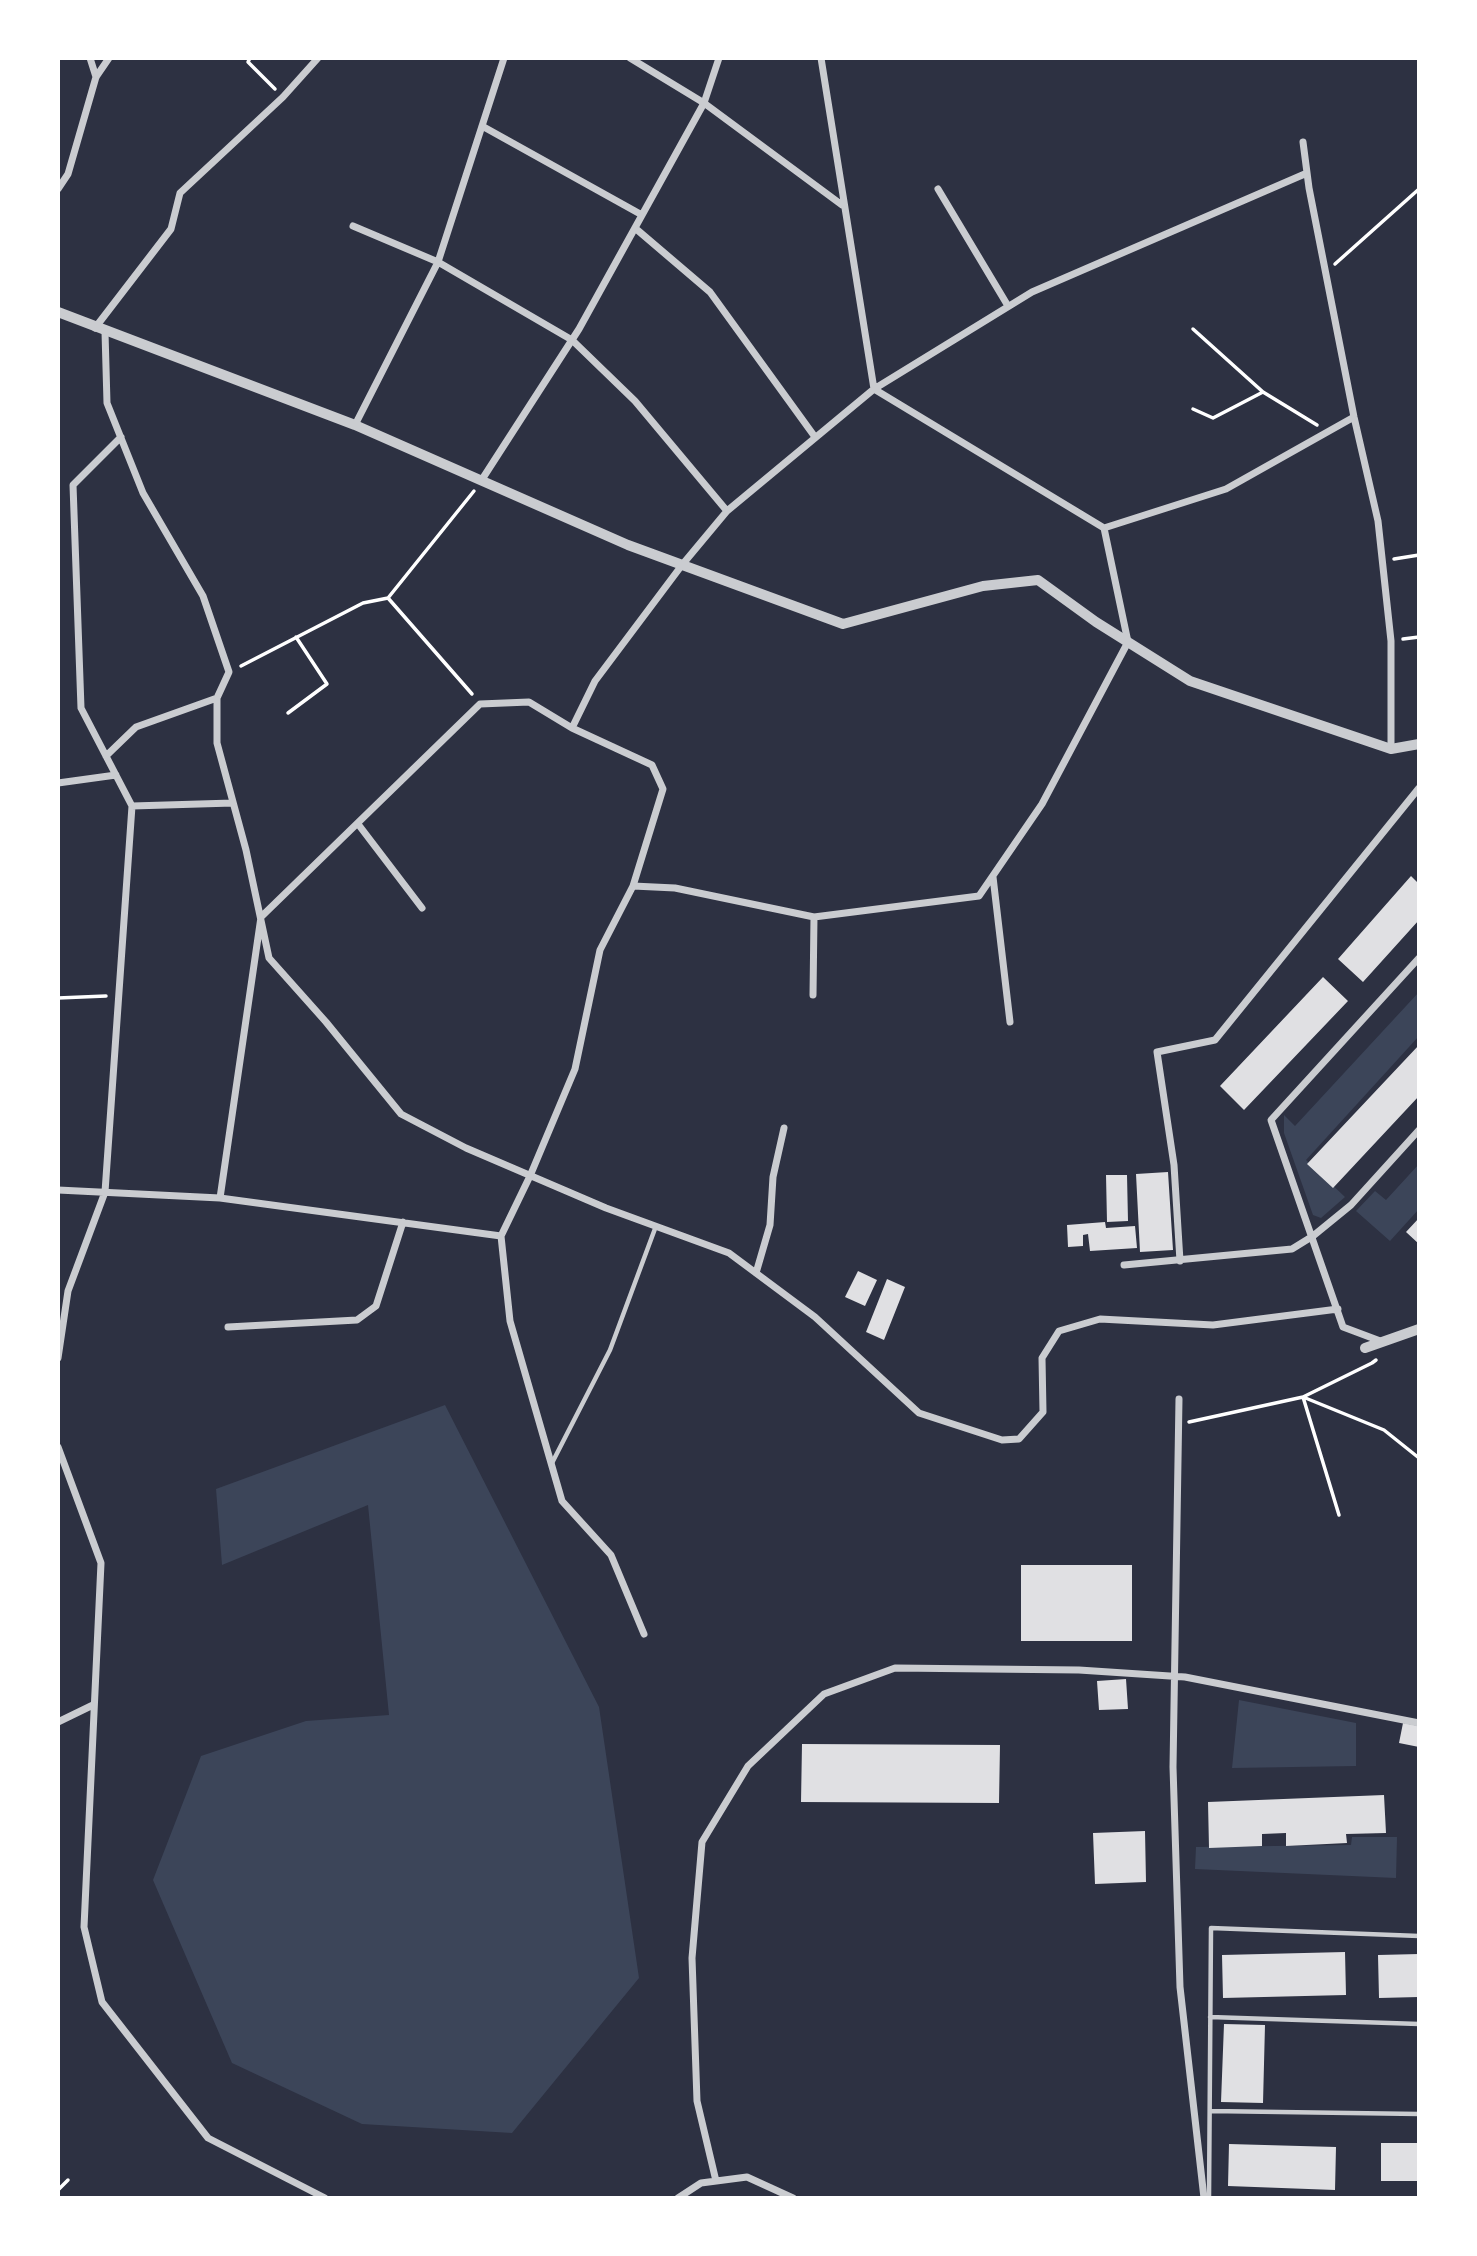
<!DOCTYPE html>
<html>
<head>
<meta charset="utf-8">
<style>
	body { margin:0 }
	#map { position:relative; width:1477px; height:2256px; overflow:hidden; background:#2d3142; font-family:Mulish,sans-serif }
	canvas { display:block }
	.frame { position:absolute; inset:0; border:60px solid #fff; pointer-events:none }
</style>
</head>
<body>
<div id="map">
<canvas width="1477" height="2256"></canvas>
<div class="frame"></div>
</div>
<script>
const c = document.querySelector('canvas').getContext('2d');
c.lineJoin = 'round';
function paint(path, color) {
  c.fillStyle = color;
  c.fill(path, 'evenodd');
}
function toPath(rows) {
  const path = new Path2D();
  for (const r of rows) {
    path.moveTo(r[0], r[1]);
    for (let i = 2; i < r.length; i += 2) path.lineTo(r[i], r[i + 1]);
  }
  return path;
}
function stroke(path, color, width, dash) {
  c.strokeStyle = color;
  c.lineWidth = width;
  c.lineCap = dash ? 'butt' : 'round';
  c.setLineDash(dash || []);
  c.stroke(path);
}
paint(toPath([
	[1419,992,1419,1036,1306,1160,1345,1197,1321,1218,1313,1215,1284,1133,1284,1115,1295,1126],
	[1419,1164,1419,1209,1390,1241,1356,1211,1375,1191,1386,1200],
	[445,1405,599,1707,639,1978,512,2133,362,2124,232,2063,153,1880,201,1756,306,1721,389,1715,368,1505,222,1565,216,1489],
	[1239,1700,1356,1723,1356,1766,1232,1768],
	[1352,1837,1397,1837,1396,1878,1195,1869,1196,1847,1351,1845]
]), '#3c4559');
paint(toPath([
	[1411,876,1419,884,1419,920,1363,982,1338,959],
	[1323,977,1348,1001,1244,1110,1220,1086],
	[1419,1045,1419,1096,1333,1188,1307,1164],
	[1168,1172,1173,1250,1140,1252,1136,1174],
	[1106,1175,1127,1175,1128,1221,1107,1222],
	[1419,1218,1419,1244,1406,1232],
	[1105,1222,1106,1228,1135,1226,1137,1248,1090,1251,1088,1234,1083,1235,1083,1246,1068,1247,1067,1225],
	[858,1271,877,1280,865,1306,845,1297],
	[887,1279,905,1287,884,1340,866,1332],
	[1021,1565,1132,1565,1132,1641,1021,1641],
	[1126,1679,1128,1709,1099,1710,1097,1681],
	[1403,1723,1419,1726,1419,1747,1399,1743],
	[802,1744,1000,1745,999,1803,801,1802],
	[1384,1795,1386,1833,1346,1834,1347,1843,1286,1846,1286,1833,1262,1834,1262,1846,1209,1848,1208,1802],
	[1145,1831,1146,1882,1095,1884,1093,1833],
	[1345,1952,1346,1995,1223,1998,1222,1955],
	[1419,1954,1419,1997,1379,1998,1378,1955],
	[1224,2024,1265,2025,1263,2103,1221,2102],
	[1381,2143,1419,2143,1419,2181,1381,2181],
	[1229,2144,1336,2147,1335,2190,1228,2186]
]), '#e0e0e3');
stroke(toPath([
	[250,58,248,62,275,89],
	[1335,264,1419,189],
	[1193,329,1263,392],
	[1193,409,1213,418,1263,392,1317,425],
	[1394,559,1419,555],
	[388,598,472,694],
	[1403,639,1419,637],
	[241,666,363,603,388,598,474,491],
	[288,713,327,684,296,637],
	[58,998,106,996],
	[1189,1422,1303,1397,1372,1363,1376,1360],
	[1339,1515,1303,1397,1384,1430,1419,1458],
	[58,2190,68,2180]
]), '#fff', 3.5);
stroke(toPath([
	[552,1463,610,1350,656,1226],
	[1210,2017,1419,2024],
	[1210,2111,1419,2114],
	[1209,2198,1211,1928,1419,1936]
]), '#caccd0', 4.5);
stroke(toPath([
	[90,58,96,77],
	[630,58,704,103,842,205],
	[482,126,642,215],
	[1303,142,1309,188,1354,417,1378,521,1391,641,1391,749],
	[58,189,68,174,96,77,109,58],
	[938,189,1008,306],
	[353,226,438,262,572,340,635,401,727,511],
	[635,228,710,292,815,437],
	[95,328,171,229,180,193,283,97,318,58],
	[105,332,107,403,143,493,203,596,229,672,217,698,217,743,246,850,269,958,326,1022,401,1114,466,1148,606,1208,729,1253,815,1317,919,1413,1002,1440,1019,1439,1043,1412,1042,1358,1059,1331,1100,1319,1213,1325,1338,1309],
	[355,425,438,262,504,58],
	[481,481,579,329,704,103,719,58],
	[1104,528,874,389,1032,292,1307,173],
	[106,756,136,727,217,698],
	[58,783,116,775],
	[132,806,233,803],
	[358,824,422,908],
	[993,877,1010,1022],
	[633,886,663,789,652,765,572,728,595,681,682,565,727,511,874,389,821,58],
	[813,995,814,917],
	[58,1190,220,1198,501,1236],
	[220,1198,261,917,480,704,529,702,572,728],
	[1180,1261,1174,1165,1157,1052,1215,1040,1419,788],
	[1124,1265,1292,1249,1313,1236,1351,1205,1419,1130],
	[756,1273,770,1225,773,1177,784,1128],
	[228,1327,357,1320,376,1306,403,1222],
	[1383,1342,1343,1327,1271,1120,1419,958],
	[58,1358,68,1291,105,1192,132,806,81,708,73,485,121,437],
	[1179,1399,1173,1767,1180,1987,1204,2198],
	[58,1447,101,1563,84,1927,102,2002,208,2138,325,2198],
	[644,1634,611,1555,562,1501,510,1321,501,1236,530,1176,575,1069,600,950,633,886,675,888,814,917,979,896,1042,804,1128,642,1104,528,1226,489,1354,417],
	[58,1722,93,1705],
	[716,2181,697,2101,692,1958,702,1842,748,1766,824,1694,895,1668,1079,1670,1185,1677,1419,1723],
	[678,2198,701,2183,747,2177,793,2198]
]), '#caccd0', 7);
stroke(toPath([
	[58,312,355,425,628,545,843,624,983,586,1038,580,1096,622,1190,681,1391,749,1419,744],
	[1365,1348,1419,1329]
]), '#caccd0', 10);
</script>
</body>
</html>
